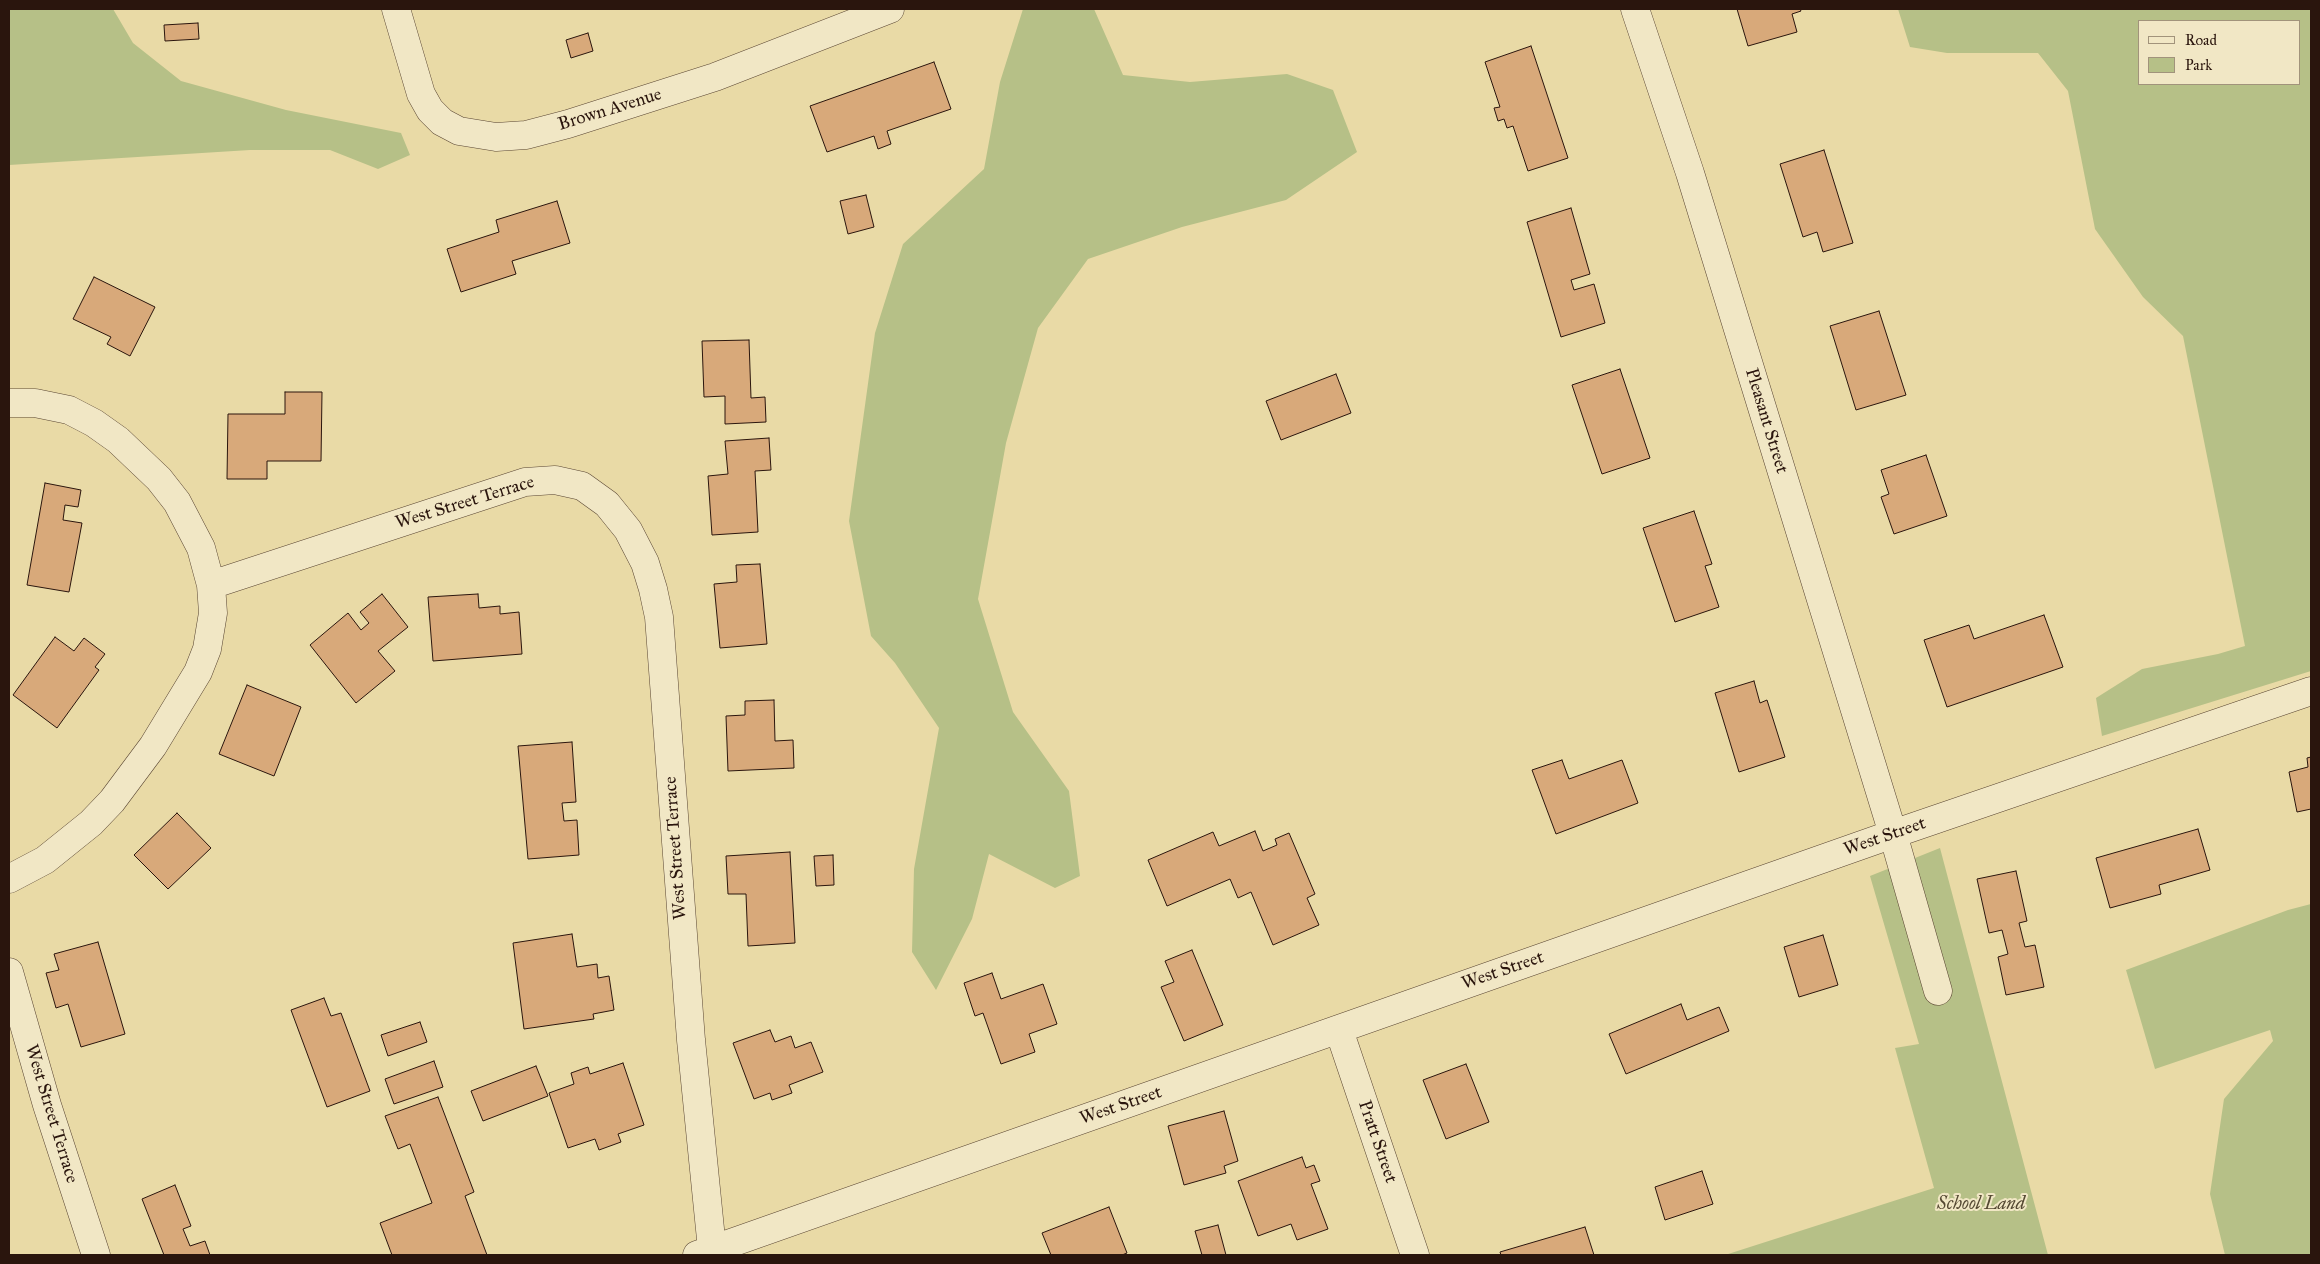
<!DOCTYPE html>
<html>
<head>
<meta charset="utf-8">
<style>
	body { margin:0 }
	#map { position:relative; width:2320px; height:1264px; overflow:hidden; background:#e9daa6; font-family:"IM FELL Great Primer",serif }
	canvas { display:block }
	.frame { position:absolute; inset:0; border:10px solid #2a150d; pointer-events:none }
	.legend { position:absolute; left:2138px; top:20px; width:162px; height:65px; box-sizing:border-box; background:#f1e7c5; border:1px solid #a1937b; margin:0; padding:6px 9px; list-style:none; font-size:15px; color:#2a150d }
	.legend li { display:flex; align-items:center; gap:10px; height:25px }
	.legend b { width:25px; border:1px solid #a1937b }
</style>
</head>
<body>
<div id="map">
<canvas width="2320" height="1264"></canvas>
<div class="frame"></div>
<ul class="legend">
<li><b style="height:6px;background:#f1e7c5"></b>Road</li>
<li><b style="height:14px;background:#b6c087"></b>Park</li>
</ul>
</div>
<script>
const c = document.querySelector('canvas').getContext('2d');
c.lineJoin = 'round';
function paint(path, color) {
  c.fillStyle = color;
  c.fill(path, 'evenodd');
}
function toPath(rows) {
  const path = new Path2D();
  for (const r of rows) {
    path.moveTo(r[0], r[1]);
    for (let i = 2; i < r.length; i += 2) path.lineTo(r[i], r[i + 1]);
  }
  return path;
}
function stroke(path, color, width, dash) {
  c.strokeStyle = color;
  c.lineWidth = width;
  c.lineCap = dash ? 'butt' : 'round';
  c.setLineDash(dash || []);
  c.stroke(path);
}
function label(font, color, halo, rows, align = 'center') {
  c.font = font + ' "IM FELL Great Primer",serif';
  c.lineWidth = 4;
  c.setLineDash([]);
  c.textBaseline = 'middle';
  c.strokeStyle = halo;
  c.fillStyle = color;
  for (const [text, x, y, turn = 0] of rows) {
    c.save();
    c.translate(x, y);
    c.rotate((+turn || 0) * Math.PI / 180);
    c.textAlign = isNaN(turn) ? turn : align;
    if (halo) c.strokeText(text, 0, 0);
    c.fillText(text, 0, 0);
    c.restore();
  }
}
paint(toPath([
	[9,9,113,9,133,43,181,81,286,110,401,133,410,155,378,169,330,150,250,150,9,165],
	[1023,9,1094,9,1123,75,1190,82,1287,74,1333,90,1357,152,1286,200,1182,227,1088,259,1038,328,1006,443,978,599,1013,712,1069,791,1080,876,1055,888,989,854,972,919,936,990,912,952,914,869,939,728,895,663,871,636,849,521,875,333,903,244,984,169,1000,82],
	[1898,9,2311,9,2311,671,2102,736,2096,698,2142,669,2218,654,2245,646,2183,336,2143,297,2095,229,2068,91,2038,53,1947,53,1910,47],
	[2299,21,2299,84,2139,84,2139,21],
	[1940,848,2048,1255,1725,1255,1934,1188,1895,1048,1919,1044,1870,876],
	[2311,904,2311,1255,2225,1255,2210,1194,2224,1099,2273,1041,2270,1030,2155,1069,2126,970,2288,910]
]), '#b6c087');
const building = toPath([
	[1737,9,1800,9,1801,11,1792,14,1797,32,1748,46,1737,9],
	[198,23,199,39,165,41,164,25,198,23],
	[588,33,593,51,571,58,566,40,588,33],
	[1531,46,1568,158,1528,171,1513,126,1507,128,1504,119,1498,121,1494,108,1500,107,1485,62,1531,46],
	[934,62,951,109,887,131,891,144,878,149,874,136,827,152,810,106,934,62],
	[1824,150,1853,243,1823,252,1817,232,1803,237,1780,164,1824,150],
	[866,195,874,227,848,234,840,201,866,195],
	[557,201,570,243,512,261,516,274,461,292,447,249,499,232,496,220,557,201],
	[1571,208,1590,274,1571,280,1574,290,1594,284,1605,323,1561,337,1527,222,1571,208],
	[94,277,155,307,130,356,107,344,111,337,73,319,94,277],
	[1879,311,1906,395,1856,410,1830,326,1879,311],
	[749,340,751,398,765,397,766,422,725,424,725,396,704,397,702,341,749,340],
	[1620,369,1650,458,1602,474,1572,385,1620,369],
	[1336,374,1351,413,1281,440,1266,401,1336,374],
	[285,392,322,392,321,461,267,461,267,479,227,479,228,414,285,414,285,392],
	[769,438,771,470,755,471,758,532,712,535,708,476,728,474,725,441,769,438],
	[1926,455,1947,516,1894,534,1881,497,1889,494,1881,470,1926,455],
	[45,483,81,490,78,507,65,505,63,520,82,523,69,592,27,585,45,483],
	[1694,511,1712,564,1705,566,1719,607,1675,622,1643,528,1694,511],
	[760,564,767,644,720,648,714,584,737,582,736,565,760,564],
	[382,594,408,627,378,651,395,671,356,703,310,645,348,613,361,630,369,623,360,612,382,594],
	[478,594,479,608,500,606,500,614,519,612,522,654,433,661,428,597,478,594],
	[2044,615,2063,667,1947,707,1924,640,1969,625,1974,639,2044,615],
	[55,637,74,651,84,638,105,654,95,667,99,670,57,728,13,695,55,637],
	[1754,681,1760,703,1767,700,1785,757,1739,772,1715,693,1754,681],
	[247,685,301,707,274,776,219,754,247,685],
	[774,700,775,741,793,740,794,768,728,771,726,716,745,715,745,701,774,700],
	[572,742,576,802,562,803,564,821,577,820,579,855,528,859,518,746,572,742],
	[2311,757,2311,809,2297,812,2289,772,2308,767,2307,758,2311,757],
	[1562,760,1569,779,1622,760,1638,803,1556,834,1532,770,1562,760],
	[177,813,211,848,168,889,134,855,177,813],
	[2198,829,2210,870,2159,885,2161,894,2110,908,2096,858,2198,829],
	[1255,831,1263,851,1277,845,1275,839,1289,833,1315,894,1307,898,1319,925,1273,945,1251,892,1238,898,1230,879,1167,906,1148,860,1213,832,1219,846,1255,831],
	[790,852,795,943,748,946,746,894,728,894,726,856,790,852],
	[833,855,834,885,816,886,814,856,833,855],
	[2016,871,2027,921,2019,923,2025,947,2035,945,2044,987,2006,995,1998,957,2008,954,2002,930,1989,933,1977,879,2016,871],
	[572,934,577,967,597,964,598,978,609,976,614,1010,593,1014,594,1019,524,1029,513,943,572,934],
	[1823,935,1838,985,1799,997,1784,947,1823,935],
	[98,942,125,1034,81,1047,68,1004,56,1008,46,973,59,970,54,954,98,942],
	[1192,950,1223,1025,1184,1041,1161,987,1174,982,1165,961,1192,950],
	[992,973,1001,999,1043,984,1057,1024,1029,1034,1035,1052,1001,1064,983,1013,975,1016,964,983,992,973],
	[324,998,331,1016,341,1013,370,1091,327,1107,291,1010,324,998],
	[1681,1004,1687,1020,1719,1007,1729,1031,1626,1074,1609,1034,1681,1004],
	[420,1022,427,1042,388,1056,381,1035,420,1022],
	[770,1030,775,1042,791,1036,795,1048,811,1042,823,1072,789,1085,792,1093,772,1100,770,1093,754,1099,733,1043,770,1030],
	[434,1061,443,1087,394,1104,385,1079,434,1061],
	[623,1063,644,1125,618,1134,621,1142,599,1150,595,1139,568,1148,549,1093,574,1084,571,1073,588,1067,590,1074,623,1063],
	[1466,1064,1489,1122,1446,1139,1423,1080,1466,1064],
	[536,1066,548,1096,483,1121,471,1091,536,1066],
	[438,1097,474,1192,465,1196,487,1255,392,1255,380,1223,432,1203,410,1144,398,1149,385,1116,438,1097],
	[1224,1111,1238,1161,1224,1166,1226,1173,1184,1185,1168,1126,1224,1111],
	[1302,1157,1306,1168,1314,1165,1320,1181,1311,1184,1328,1229,1297,1240,1291,1224,1258,1236,1238,1181,1302,1157],
	[1702,1171,1713,1204,1665,1220,1655,1187,1702,1171],
	[175,1185,191,1226,183,1229,190,1246,205,1241,210,1255,164,1255,142,1199,175,1185],
	[1109,1207,1127,1253,1122,1255,1051,1255,1042,1233,1109,1207],
	[1218,1225,1226,1255,1202,1255,1195,1231,1218,1225],
	[1585,1227,1594,1255,1501,1255,1500,1252,1585,1227]
]);
paint(building, '#d8a97a');
stroke(building, '#2a150d', 1);
const minor = toPath([
	[396,9,421,94,430,110,442,122,459,131,496,137,526,135,568,124,715,77,890,9],
	[1635,9,1690,173,1893,834,1938,991],
	[9,403,35,403,69,410,94,423,118,440,159,479,177,502,201,548,211,585],
	[9,879,45,860,91,823,112,801,153,746,198,672,207,649,213,613,211,585,525,482,555,480,582,486,607,504,628,530,645,563,653,589,659,617,691,1040,712,1249],
	[9,972,47,1105,96,1255],
	[1339,1030,1415,1255],
	[697,1255,1893,834,2311,691]
]);
stroke(minor, '#5a4633', 29);
stroke(minor, '#f1e7c5', 28);
label('18px', '#2a150d', '#f1e7c5', [
	["Brown Avenue",610,110,-17],
	["Pleasant Street",1766,421,73],
	["West Street Terrace",465,503,-17],
	["West Street",1885,837,-19],
	["West Street Terrace",676,848,-94],
	["West Street",1503,971,-19],
	["West Street",1121,1106,-19],
	["West Street Terrace",51,1114,73],
	["Pratt Street",1377,1142,71]
]);
label('italic 18px', '#544832', '#f1e7c5', [
	["School Land",1981,1205]
]);
</script>
</body>
</html>
